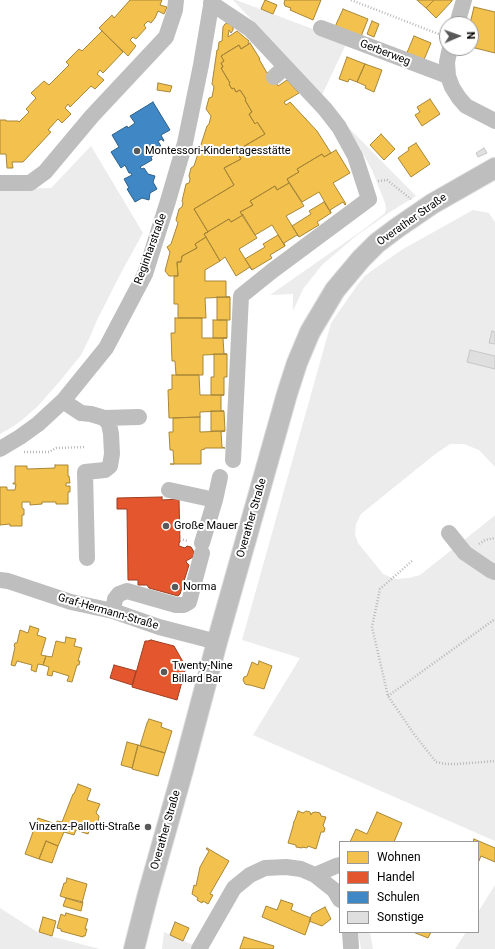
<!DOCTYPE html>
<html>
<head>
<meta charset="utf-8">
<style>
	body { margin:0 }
	#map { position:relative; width:495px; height:949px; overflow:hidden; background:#fff; font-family:Roboto,sans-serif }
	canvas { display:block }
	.legend { position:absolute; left:339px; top:841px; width:140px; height:92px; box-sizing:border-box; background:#fff; border:1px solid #999; margin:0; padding:5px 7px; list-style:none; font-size:12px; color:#000 }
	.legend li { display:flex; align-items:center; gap:8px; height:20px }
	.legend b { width:20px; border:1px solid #999 }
	.north { position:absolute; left:439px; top:16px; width:40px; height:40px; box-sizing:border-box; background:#fff; border:1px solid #999; border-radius:50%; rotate:88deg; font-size:11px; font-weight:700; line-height:16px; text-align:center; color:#000 }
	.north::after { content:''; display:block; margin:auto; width:14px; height:18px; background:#595959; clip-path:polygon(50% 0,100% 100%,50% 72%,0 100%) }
</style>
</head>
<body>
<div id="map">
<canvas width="495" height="949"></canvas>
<ul class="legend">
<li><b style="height:11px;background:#f2c14e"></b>Wohnen</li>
<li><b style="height:11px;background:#e4572e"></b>Handel</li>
<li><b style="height:11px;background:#3f88c5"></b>Schulen</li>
<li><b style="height:11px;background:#dfdfdf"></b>Sonstige</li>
</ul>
<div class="north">N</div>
</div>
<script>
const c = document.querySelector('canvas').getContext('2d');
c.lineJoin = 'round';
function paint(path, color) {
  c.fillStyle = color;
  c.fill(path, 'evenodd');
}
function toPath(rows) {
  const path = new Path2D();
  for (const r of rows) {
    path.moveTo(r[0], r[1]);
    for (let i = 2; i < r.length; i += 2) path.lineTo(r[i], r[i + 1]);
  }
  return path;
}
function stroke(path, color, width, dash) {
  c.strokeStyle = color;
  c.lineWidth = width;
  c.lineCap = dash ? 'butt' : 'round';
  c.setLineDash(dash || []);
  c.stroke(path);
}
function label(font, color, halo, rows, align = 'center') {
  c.font = font + ' Roboto,sans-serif';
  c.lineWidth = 4;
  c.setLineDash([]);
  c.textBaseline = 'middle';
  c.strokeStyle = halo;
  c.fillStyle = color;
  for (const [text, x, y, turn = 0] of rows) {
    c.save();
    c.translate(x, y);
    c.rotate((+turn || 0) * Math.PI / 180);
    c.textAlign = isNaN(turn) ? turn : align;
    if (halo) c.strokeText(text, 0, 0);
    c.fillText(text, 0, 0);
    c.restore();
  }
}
paint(toPath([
	[233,0,236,0,347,42,322,95],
	[346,125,416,196,390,212,356,236,322,265,303,289,293,311,293,294,270,295,363,230,385,213,386,209,385,203,372,170,360,148],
	[91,146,143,233,122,271,97,320,89,339,81,355,60,381,38,406,22,420,14,426,0,434,0,189,51,188],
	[473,210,489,213,495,222,495,467,479,450,464,444,450,444,434,455,361,514,356,524,355,534,358,543,383,574,395,579,409,578,420,575,493,517,495,515,495,841,253,735,300,658,242,640,331,323,358,284,365,276,374,269,403,249],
	[495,885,495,949,455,949,466,932,478,932,478,912],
	[0,908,39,933,100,949,0,949],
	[164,932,193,945,191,949,162,949],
	[358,932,370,932,373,949,361,949]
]), '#ececec');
const homes = toPath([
	[130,0,162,0,160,5,167,7,164,14,158,11,155,18,151,23,148,21,144,25,146,28,136,39,133,37,130,40,136,46,128,56,99,28,112,15,114,18,130,0],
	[265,0,277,5,273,14,261,9,265,0],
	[285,0,321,0,313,20,290,10,291,8,285,6,284,3,285,0],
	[417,0,434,0,426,8,417,0],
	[434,0,452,0,452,1,436,18,426,8,434,0],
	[474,7,495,12,495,53,471,47,471,24,470,24,474,7],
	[343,9,368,19,360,39,334,29,343,9],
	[372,21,379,24,374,37,367,34,372,21],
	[227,23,233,26,233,30,231,33,229,30,228,37,237,31,249,41,248,43,249,44,241,49,239,45,221,56,224,61,221,63,223,67,221,68,230,83,229,84,232,89,234,88,236,92,240,90,246,99,245,100,252,112,249,114,255,124,257,122,265,134,236,151,241,159,224,168,234,185,194,209,208,232,204,234,206,237,195,244,197,248,182,256,181,262,177,262,178,276,169,276,165,271,170,252,167,247,171,244,178,223,176,220,179,209,182,207,183,203,182,201,186,184,189,183,190,179,189,176,191,168,194,166,207,126,209,124,211,116,206,109,209,98,212,97,214,87,212,84,217,50,218,50,219,42,222,41,223,27,225,24,227,23],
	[102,31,123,52,103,73,100,70,97,74,104,80,95,89,91,86,70,107,68,104,65,108,71,114,62,123,58,119,48,130,51,132,23,162,12,162,13,168,7,168,6,154,0,154,0,120,6,120,6,121,18,121,19,122,29,112,26,109,36,98,31,93,44,81,49,85,69,65,66,62,79,49,82,51,102,31],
	[414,36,431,43,423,62,406,55,414,36],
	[250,43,260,59,259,59,267,73,270,72,278,86,287,80,299,93,284,102,286,105,290,102,317,131,331,153,324,157,322,154,297,169,299,172,287,179,289,183,277,190,275,186,250,201,253,205,240,212,243,215,231,222,229,219,204,234,208,232,194,209,234,185,224,168,241,159,236,151,265,134,257,122,255,124,249,114,252,112,245,100,246,99,240,90,236,92,234,88,232,89,229,84,230,83,221,68,223,67,221,63,224,61,221,56,239,45,241,49,250,43],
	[347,57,365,64,357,82,349,79,348,82,339,79,347,57],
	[365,64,382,70,374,92,365,88,366,86,357,82,365,64],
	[158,83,172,86,170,92,157,90,158,83],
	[430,99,440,114,422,126,415,115,420,112,417,107,430,99],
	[381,134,395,149,384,160,370,145,381,134],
	[416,143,430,164,411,177,398,158,409,150,408,148,416,143],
	[336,150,350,173,333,183,346,204,345,205,343,202,330,210,331,213,319,192,302,202,287,179,299,172,297,169,322,154,324,157,336,150],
	[289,183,304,206,286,216,299,237,297,235,284,243,285,246,272,225,255,235,240,212,253,205,250,201,275,186,277,190,289,183],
	[324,202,331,213,317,222,319,225,299,237,292,226,311,214,309,211,324,202],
	[243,215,257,238,239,249,252,270,250,267,236,276,225,257,220,261,204,234,229,219,231,222,243,215],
	[278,235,285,246,270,255,272,258,252,270,245,259,265,247,263,244,278,235],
	[206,237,220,261,205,270,205,281,226,281,226,297,230,297,205,298,206,318,178,318,178,304,174,304,174,276,178,276,177,262,181,262,182,256,197,248,195,244,206,237],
	[217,297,230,297,230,320,217,320,217,297],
	[175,318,202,318,202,338,227,338,223,338,224,354,227,354,203,355,203,375,176,375,175,361,172,361,171,333,175,333,175,318],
	[213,320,227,320,227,338,213,338,213,320],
	[214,354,227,354,227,377,224,377,224,395,211,395,211,377,214,377,214,354],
	[172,375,199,375,200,395,224,395,221,395,221,411,224,411,200,412,200,417,169,418,168,390,172,389,172,375],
	[211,411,224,411,225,431,211,431,211,411],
	[200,417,200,432,225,431,221,432,222,447,225,448,205,448,205,449,201,450,201,464,170,464,174,464,173,450,170,450,169,432,173,432,173,418,200,417],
	[55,465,68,465,68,476,69,476,70,483,66,483,66,486,70,486,70,492,68,492,68,504,56,504,56,502,42,502,42,504,30,505,30,502,22,502,22,508,24,509,24,515,22,515,22,526,10,526,10,524,0,525,0,487,7,487,7,490,15,490,16,484,13,484,13,483,15,483,15,466,27,466,27,469,55,468,55,465],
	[30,626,39,629,37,635,46,638,41,655,46,656,43,665,38,664,36,672,31,670,32,665,17,661,15,666,11,665,15,647,14,646,15,643,17,643,20,630,28,633,30,626],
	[66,637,76,639,74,646,82,648,78,661,80,661,79,665,77,665,72,682,67,681,69,676,53,671,52,676,47,675,49,667,43,665,46,656,52,657,56,641,65,643,66,637],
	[259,661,272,666,264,689,250,685,248,685,245,684,243,680,244,677,247,676,252,662,258,665,259,661],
	[149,719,162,723,161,727,172,731,165,753,140,746,147,723,149,719],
	[127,742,138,745,132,768,121,765,127,742],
	[138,745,165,753,158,776,132,769,138,745],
	[78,784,91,789,87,800,100,804,96,813,99,816,98,822,95,824,92,823,88,834,76,830,74,835,64,832,58,846,46,841,39,859,25,854,38,818,56,824,57,821,62,822,73,794,74,794,78,784],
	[298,811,303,813,306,811,310,812,311,815,312,813,315,812,320,813,321,816,326,817,323,826,325,828,324,832,321,832,316,849,308,846,307,848,302,847,302,848,296,847,296,845,288,843,293,826,294,821,295,820,298,811],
	[377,812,402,823,394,842,350,842,356,829,367,834,377,812],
	[474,839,495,848,495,862,481,856,478,863,478,842,473,842,474,839],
	[46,841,58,846,52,863,39,859,46,841],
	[207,848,229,861,210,894,213,895,208,904,203,901,202,903,197,900,198,898,192,894,194,885,196,886,200,867,209,851,206,849,207,848],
	[67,878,87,884,82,903,60,896,64,883,66,883,67,878],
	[66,898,83,902,81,911,63,906,66,898],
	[281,900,293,904,291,910,311,918,305,935,262,917,266,906,277,910,281,900],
	[325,907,331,919,322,926,309,921,312,914,325,907],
	[66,913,88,919,85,929,87,929,85,936,83,936,83,937,61,931,61,929,57,928,61,914,65,916,66,913],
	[43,917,56,921,52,936,39,932,43,917],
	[175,922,189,928,183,941,170,935,175,922],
	[413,932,431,932,428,938,413,932],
	[244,937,274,946,273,949,240,949,240,948,244,937]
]);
paint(homes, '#f2c14e');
stroke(homes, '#a98737', 1);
const shops = toPath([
	[162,497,162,500,179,499,180,542,179,543,179,546,185,548,187,546,191,547,194,552,193,557,188,560,187,560,186,562,189,565,180,594,178,596,149,588,147,585,138,585,138,580,128,580,127,509,117,509,117,498,162,497],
	[151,640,174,646,186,667,177,700,132,687,145,641,148,641,151,640],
	[114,665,136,671,132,685,110,678,114,665]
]);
paint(shops, '#e4572e');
stroke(shops, '#a03d20', 1);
const schools = toPath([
	[153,102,170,130,161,135,164,141,163,141,162,139,158,141,163,150,151,157,152,160,140,167,142,169,144,168,148,174,155,176,153,182,157,189,150,193,149,200,142,198,135,202,127,189,129,188,124,179,132,175,131,173,129,173,125,165,121,168,111,152,119,147,112,135,127,126,128,128,135,123,130,116,153,102]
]);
paint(schools, '#3f88c5');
stroke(schools, '#2c5f8a', 1);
const building = toPath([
	[484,148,487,153,478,157,476,153,484,148],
	[492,331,495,332,495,344,489,343,492,331],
	[470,350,495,356,495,369,467,362,470,350]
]);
paint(building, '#dfdfdf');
stroke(building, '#c7c7c7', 1);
const major = toPath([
	[134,949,148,894,183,770,217,642,287,394,297,363,310,332,335,290,361,259,377,243,397,228,432,204,495,168]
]);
stroke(major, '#dbdbdb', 22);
stroke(toPath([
	[351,0,441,35],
	[378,181,387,180,411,199],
	[24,452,49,452,56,448,85,447],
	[180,539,188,541],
	[479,544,485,540,495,538],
	[412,561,380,589,372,627,388,696,414,734,436,762,446,764,458,764,495,761],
	[388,696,495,619]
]), '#b9b9b9', 2.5, [1, 2]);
stroke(toPath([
	[211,3,250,29,325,109,339,127,355,156,369,199,272,271,241,296,233,460],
	[457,24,464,0],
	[321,28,448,76],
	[450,48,447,62,448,76,452,87,459,98,466,106,495,121],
	[274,77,285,67],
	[0,183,30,183,45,172,92,116,166,37,175,10,176,0],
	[63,401,81,413,91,414,104,418,109,424,111,434,112,454,110,466,105,470,85,472,87,558],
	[104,418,139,417],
	[0,449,20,437,38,424,63,401,106,348,145,274,168,201,185,143,201,65,212,0],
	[169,490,215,500],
	[449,533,465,553,490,570,495,572],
	[202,543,215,500,220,477],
	[0,580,8,581,71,602,113,611,159,627,217,642],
	[113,611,115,599,119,594,127,591,176,605,184,605,189,602,202,553],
	[315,875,334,890,340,900],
	[350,932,351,947],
	[199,949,234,888,250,875,265,868,286,867,301,869,315,875,336,866,340,865]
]), '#bebebe', 16);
stroke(major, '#bebebe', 20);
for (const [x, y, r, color] of [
	[137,151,4,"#595959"],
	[166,526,4,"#595959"],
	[175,587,4,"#595959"],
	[164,672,4,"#595959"],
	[148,827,4,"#595959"]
]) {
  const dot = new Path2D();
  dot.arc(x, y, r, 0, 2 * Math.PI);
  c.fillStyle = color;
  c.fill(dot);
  stroke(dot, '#fff', 1.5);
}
label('11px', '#000', '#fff', [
	["Gerberweg",385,53,21],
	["Overather Straße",412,220,-35],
	["Reginharstraße",151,249,-70],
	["Overather Straße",252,518,-74],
	["Graf-Hermann-Straße",108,612,16],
	["Overather Straße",166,830,-74]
]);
label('11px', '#000', '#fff', [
	["Montessori-Kindertagesstätte",145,151],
	["Große Mauer",174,526],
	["Norma",183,587],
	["Twenty-Nine",172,666],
	["Billard Bar",172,679],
	["Vinzenz-Pallotti-Straße",140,827,"right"]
], 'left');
</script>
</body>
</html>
